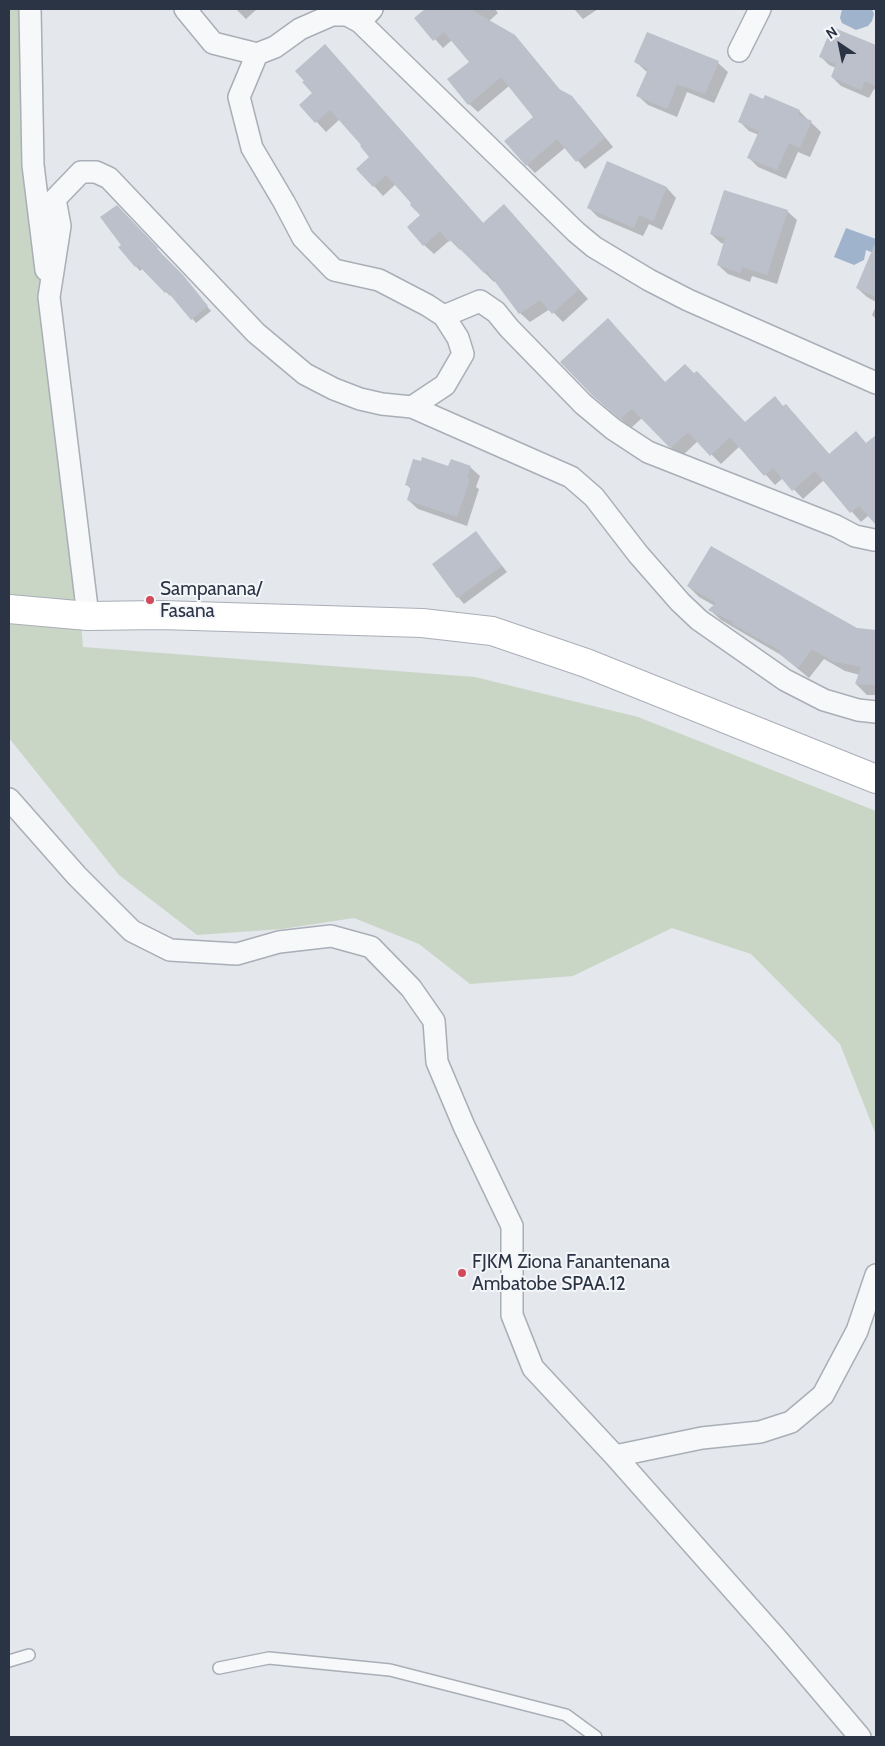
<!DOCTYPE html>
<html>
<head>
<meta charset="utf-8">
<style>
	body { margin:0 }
	#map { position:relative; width:885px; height:1746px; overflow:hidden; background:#e4e7ec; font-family:Cabin,sans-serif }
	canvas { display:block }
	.frame { position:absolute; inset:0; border:10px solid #2b3445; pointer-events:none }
	.north { position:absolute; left:815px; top:20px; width:50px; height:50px; -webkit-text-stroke:4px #f4f6f9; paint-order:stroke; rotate:326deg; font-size:14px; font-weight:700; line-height:20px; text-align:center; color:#2b3445 }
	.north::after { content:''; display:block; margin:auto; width:18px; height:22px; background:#2b3445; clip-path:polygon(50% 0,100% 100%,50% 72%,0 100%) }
</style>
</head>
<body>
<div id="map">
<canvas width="885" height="1746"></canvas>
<div class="frame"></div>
<div class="north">N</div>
</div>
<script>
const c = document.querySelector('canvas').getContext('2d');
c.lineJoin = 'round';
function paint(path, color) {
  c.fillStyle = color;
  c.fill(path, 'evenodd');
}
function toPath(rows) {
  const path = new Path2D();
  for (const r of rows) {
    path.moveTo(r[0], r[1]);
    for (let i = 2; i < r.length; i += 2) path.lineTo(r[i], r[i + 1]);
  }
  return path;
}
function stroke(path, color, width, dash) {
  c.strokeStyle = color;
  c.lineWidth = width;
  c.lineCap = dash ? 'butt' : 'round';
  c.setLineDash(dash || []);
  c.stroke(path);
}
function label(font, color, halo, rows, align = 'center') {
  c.font = font + ' Cabin,sans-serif';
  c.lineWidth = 4;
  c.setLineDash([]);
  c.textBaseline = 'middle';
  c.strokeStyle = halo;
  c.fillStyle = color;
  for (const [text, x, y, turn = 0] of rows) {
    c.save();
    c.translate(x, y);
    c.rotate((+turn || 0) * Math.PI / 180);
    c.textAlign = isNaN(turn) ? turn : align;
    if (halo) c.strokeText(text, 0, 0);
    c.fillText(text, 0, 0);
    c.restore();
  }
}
paint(toPath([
	[9,9,31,9,34,212,65,412,83,647,475,677,638,717,876,811,876,1135,840,1044,751,954,672,928,573,976,470,984,419,944,354,918,282,929,197,935,119,875,9,738]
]), '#c9d6c5');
paint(toPath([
	[842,9,872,9,874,14,872,21,868,26,856,30,842,23,840,18],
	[846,228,876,239,876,254,866,250,864,260,854,265,834,257]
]), '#9fb4cc');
paint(toPath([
	[236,9,257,9,246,19],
	[427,9,495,9,498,13,489,21,514,36,523,45,561,91,571,97,580,106,613,147,585,169,566,147,535,173,527,165,535,117,509,86,478,112,469,104,471,62,452,40,443,48,416,18],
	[574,9,598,9,583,19],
	[876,44,876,90,874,89,869,98,841,86,832,77,836,68,829,65,821,57,875,46],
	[334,55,484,224,513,216,588,299,563,322,550,309,530,322,520,313,496,281,494,282,461,249,460,250,450,240,434,254,424,245,421,215,396,184,383,196,374,186,371,157,363,145,340,119,326,132,301,105,314,93],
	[636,62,718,63,728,72,714,103,687,92,677,117,648,105,638,96,648,73],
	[764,100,799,111,821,132,810,157,798,152,786,179,758,167,749,158,759,135,749,131,739,121],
	[608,163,667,188,676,198,662,230,649,224,643,236,598,217,589,208],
	[117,206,161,253,160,254,186,281,211,311,196,323,171,294,170,296,143,268,140,271,120,248,123,245],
	[787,211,797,220,777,284,752,276,750,282,728,274,718,265,725,244,721,243,711,234],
	[876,244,876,302,867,297,857,288],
	[876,306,876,319,872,315],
	[562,362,666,383,745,424,783,407,795,415,830,455,866,444,870,441,876,448,876,523,869,515,861,522,824,480,803,499,783,478,775,485,740,446,721,464,698,441,681,457,679,456,642,418,631,428,603,404],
	[470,467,480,476,476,487,479,489,467,526,418,509,408,500,412,490,406,484,449,468],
	[476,533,507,572,464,604,458,597],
	[688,586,857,629,876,631,876,695,867,695,856,684,860,675,845,671,824,659,809,678,781,655,721,620,710,610,715,606,699,597]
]), '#0003');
paint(toPath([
	[425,9,470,9,515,35,559,89,572,96,605,138,576,162,557,139,526,166,504,141,533,117,501,77,468,105,447,79,469,62,444,32,433,41,414,18],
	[832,27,876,45,876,86,865,81,861,90,831,77,836,64,819,57],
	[647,32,719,61,705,94,677,84,667,109,636,96,648,69,634,62],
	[325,44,483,223,504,204,579,289,552,314,540,300,519,314,487,271,484,273,451,240,449,242,440,231,423,246,407,227,420,215,410,205,411,203,386,175,373,187,356,169,369,157,360,146,361,145,330,110,315,123,299,105,312,93,302,82,304,81,295,71],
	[750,93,763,99,765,95,800,110,798,115,812,121,800,148,789,143,777,170,747,158,759,131,738,122],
	[607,161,667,187,653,221,639,215,634,228,587,208],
	[724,190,788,210,767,275,742,267,740,273,717,265,725,238,710,234],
	[117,205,158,248,157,249,183,275,208,306,191,320,167,291,165,293,138,265,135,267,118,247,121,245,100,217],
	[876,241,876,297,856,288],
	[608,318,665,382,685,364,694,373,697,371,745,422,775,396,783,406,786,404,829,454,856,431,866,443,876,435,876,525,859,506,850,513,815,471,792,491,773,468,764,476,730,437,710,456,688,432,671,448,668,446,632,409,620,419,592,395,560,362],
	[422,457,448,466,451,459,471,466,467,478,470,479,457,517,407,500,411,487,405,485,413,459,421,461],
	[476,531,502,566,457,598,432,564],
	[711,546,857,628,876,630,876,685,855,684,861,667,832,661,812,649,798,668,778,653,781,651,732,624,733,622,708,610,716,603,687,586]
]), '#bbc0ca');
const lane = toPath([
	[9,1661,29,1655],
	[219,1668,269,1658,390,1670,566,1715,596,1737]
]);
const street = toPath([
	[30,9,33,165,46,270],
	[185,9,213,43,257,54,275,47,300,29,332,15,347,15,360,22,576,232,594,247,649,280,688,300,876,383],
	[360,22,372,9],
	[739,51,760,9],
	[444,316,480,301,496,312,509,328,583,404,613,429,648,452,836,526,855,536,874,540,876,540],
	[412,407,571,477,594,497,638,554,680,602,699,620,785,680,824,700,858,710,876,712],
	[88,616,49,297,60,226,55,199,81,172,96,172,109,178,256,333,305,374,334,389,360,399,382,404,412,407,445,385,463,354,458,338,444,316,427,305,379,280,334,270,303,238,284,202,252,148,239,97,257,54],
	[9,799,77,876,132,931,170,950,237,954,279,942,331,936,371,947,411,988,434,1021,437,1062,464,1126,512,1226,512,1315,533,1368,615,1456,777,1639,860,1737],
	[615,1456,702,1438,760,1432,791,1422,823,1395,857,1331,876,1275]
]);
const secondary = toPath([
	[9,609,88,616,161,615,422,623,492,631,586,663,876,779]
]);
stroke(lane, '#a9aeb7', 14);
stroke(street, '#a9aeb7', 24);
stroke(secondary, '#a9aeb7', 30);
stroke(lane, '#f7f8fa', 11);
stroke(street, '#f7f8fa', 21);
stroke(secondary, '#fff', 28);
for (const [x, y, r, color] of [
	[150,600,5,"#d1495b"],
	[462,1273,5,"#d1495b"]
]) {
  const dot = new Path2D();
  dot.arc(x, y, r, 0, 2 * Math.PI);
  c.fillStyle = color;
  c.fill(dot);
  stroke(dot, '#f4f6f9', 2);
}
label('19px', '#2b3445', '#f4f6f9', [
	["Sampanana/",160,589],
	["Fasana",160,611],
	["FJKM Ziona Fanantenana",472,1262],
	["Ambatobe SPAA.12",472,1284]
], 'left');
</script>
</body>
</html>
